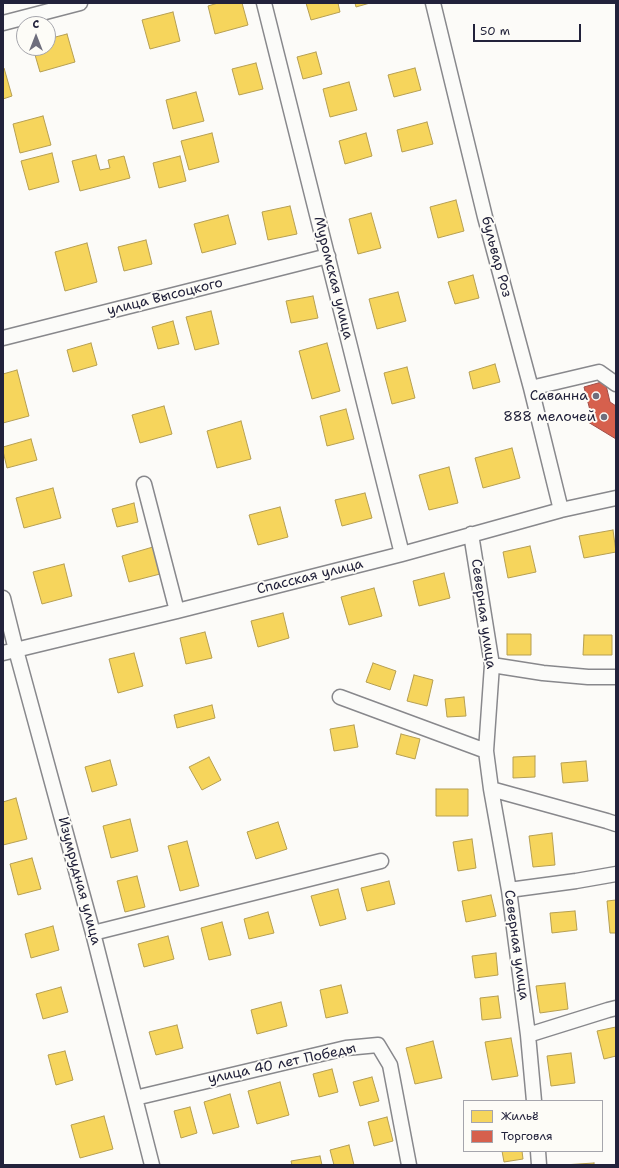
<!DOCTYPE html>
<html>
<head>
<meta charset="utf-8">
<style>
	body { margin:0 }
	#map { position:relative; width:619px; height:1168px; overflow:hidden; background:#fcfbf8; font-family:"Shantell Sans",sans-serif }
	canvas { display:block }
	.frame { position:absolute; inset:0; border:4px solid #22223b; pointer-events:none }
	.legend { position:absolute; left:463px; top:1100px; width:140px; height:52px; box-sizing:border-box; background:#fdfcf7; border:1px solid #a5a5ac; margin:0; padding:5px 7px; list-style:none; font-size:12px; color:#22223b }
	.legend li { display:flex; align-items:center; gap:8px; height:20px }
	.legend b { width:20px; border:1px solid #a5a5ac }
	.north { position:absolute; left:16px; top:16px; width:40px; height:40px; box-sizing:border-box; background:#fdfcf7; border:1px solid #a5a5ac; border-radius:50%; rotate:0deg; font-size:11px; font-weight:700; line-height:16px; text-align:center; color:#22223b }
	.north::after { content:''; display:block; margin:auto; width:14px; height:18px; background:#6e6e7d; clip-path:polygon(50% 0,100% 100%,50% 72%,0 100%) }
	.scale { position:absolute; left:473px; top:24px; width:108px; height:18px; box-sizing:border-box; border:2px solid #22223b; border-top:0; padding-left:5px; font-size:12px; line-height:14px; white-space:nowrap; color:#22223b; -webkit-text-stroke:3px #fdfcf7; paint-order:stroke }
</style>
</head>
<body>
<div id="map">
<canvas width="619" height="1168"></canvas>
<div class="frame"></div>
<ul class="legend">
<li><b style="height:11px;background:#f6d55c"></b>Жильё</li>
<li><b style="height:11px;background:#d6604d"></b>Торговля</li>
</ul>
<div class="north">С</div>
<div class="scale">50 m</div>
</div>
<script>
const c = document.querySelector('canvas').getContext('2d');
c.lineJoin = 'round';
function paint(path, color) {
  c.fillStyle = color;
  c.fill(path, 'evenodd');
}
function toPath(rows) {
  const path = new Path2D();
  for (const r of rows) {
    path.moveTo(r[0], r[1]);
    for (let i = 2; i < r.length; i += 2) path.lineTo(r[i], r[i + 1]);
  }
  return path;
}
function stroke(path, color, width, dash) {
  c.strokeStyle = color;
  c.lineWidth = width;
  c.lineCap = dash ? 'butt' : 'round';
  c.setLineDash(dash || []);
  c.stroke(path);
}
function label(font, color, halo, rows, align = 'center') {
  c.font = font + ' "Shantell Sans",sans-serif';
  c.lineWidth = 4;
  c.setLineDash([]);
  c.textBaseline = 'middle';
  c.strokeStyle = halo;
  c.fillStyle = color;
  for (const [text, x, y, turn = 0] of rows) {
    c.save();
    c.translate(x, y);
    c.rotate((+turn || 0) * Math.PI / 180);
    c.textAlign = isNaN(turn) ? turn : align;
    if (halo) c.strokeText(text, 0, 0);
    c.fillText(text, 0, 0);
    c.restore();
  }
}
const homes = toPath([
	[218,3,242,3,248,25,215,34,208,6,218,3],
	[306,3,338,3,340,12,311,20,306,3],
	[355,3,370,3,356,7,355,3],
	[173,12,180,41,150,49,142,20,173,12],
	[67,34,75,62,40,72,33,48,48,48,48,39,67,34],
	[316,52,322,74,303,79,297,57,316,52],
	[256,63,263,89,239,95,232,69,256,63],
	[3,68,4,68,12,96,3,99,3,68],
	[415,68,421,90,394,97,388,75,415,68],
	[349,82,357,110,330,117,323,89,349,82],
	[196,92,204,121,173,129,166,100,196,92],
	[43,116,51,145,20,153,13,124,43,116],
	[427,122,433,144,402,152,397,130,427,122],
	[212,133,219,162,189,170,181,141,212,133],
	[366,133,372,156,345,164,339,141,366,133],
	[52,153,59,182,29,190,21,161,52,153],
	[96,155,100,170,110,168,108,160,124,156,130,178,80,191,72,161,96,155],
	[180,156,186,181,159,188,153,163,180,156],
	[456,200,464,231,438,238,430,207,456,200],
	[290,206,297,234,268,240,262,212,290,206],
	[371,213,381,248,358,254,349,219,371,213],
	[228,215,236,244,202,253,194,224,228,215],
	[146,240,152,264,124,271,118,247,146,240],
	[87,243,97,282,65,291,55,252,87,243],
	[473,275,479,298,455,304,448,282,473,275],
	[398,292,406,321,377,329,369,299,398,292],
	[313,296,318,318,291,323,286,301,313,296],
	[211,311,219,344,195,350,186,317,211,311],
	[173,321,179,344,158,349,152,327,173,321],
	[91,343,97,365,73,372,67,350,91,343],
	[327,343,340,391,312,399,299,351,327,343],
	[495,364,500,382,473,389,469,372,495,364],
	[407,367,415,398,392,404,384,373,407,367],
	[17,370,29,416,3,423,3,374,17,370],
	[164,406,172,434,140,443,132,415,164,406],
	[346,409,354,439,327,446,320,416,346,409],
	[241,421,251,459,217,468,207,431,241,421],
	[31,439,37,460,7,468,3,451,3,447,31,439],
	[512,448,520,478,483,488,475,458,512,448],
	[449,467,458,503,429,510,419,475,449,467],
	[53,488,61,518,24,528,16,498,53,488],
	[365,493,372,518,342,526,335,500,365,493],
	[134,503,138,522,117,527,112,509,134,503],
	[280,507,288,537,258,545,249,515,280,507],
	[613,530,616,552,584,558,579,536,613,530],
	[530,546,536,572,508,578,503,552,530,546],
	[153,547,160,574,129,582,122,556,153,547],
	[64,564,72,596,42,604,33,572,64,564],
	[444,573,450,598,419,606,413,581,444,573],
	[374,588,382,616,349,625,341,597,374,588],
	[283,613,289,638,258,647,251,621,283,613],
	[205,632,212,658,186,664,180,638,205,632],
	[507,634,531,634,531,655,507,655,507,634],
	[584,635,612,635,612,655,583,655,584,635],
	[134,653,143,686,118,693,109,659,134,653],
	[373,663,396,671,390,690,366,682,373,663],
	[414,675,433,680,427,706,407,701,414,675],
	[464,697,466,716,447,717,445,699,464,697],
	[212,705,215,718,177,728,174,715,212,705],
	[354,725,358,747,334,751,330,729,354,725],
	[401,734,420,739,415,759,396,754,401,734],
	[535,756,535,777,513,778,513,757,535,756],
	[209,757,221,780,202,790,189,767,209,757],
	[110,760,117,785,92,792,85,767,110,760],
	[586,761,588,781,563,783,561,763,586,761],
	[436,789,468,789,468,816,436,816,436,789],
	[16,798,27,839,3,845,3,802,16,798],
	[130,819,138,851,111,858,103,826,130,819],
	[278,822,287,849,256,859,247,832,278,822],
	[552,833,555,865,533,867,529,836,552,833],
	[472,839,476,868,458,871,453,842,472,839],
	[187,841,199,886,180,891,168,846,187,841],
	[32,858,41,889,18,895,10,864,32,858],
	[137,876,145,907,125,912,117,881,137,876],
	[389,881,395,904,367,911,361,888,389,881],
	[338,889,346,919,320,926,311,896,338,889],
	[491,895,496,916,466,922,462,901,491,895],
	[616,900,616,933,610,933,607,901,616,900],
	[575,911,577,930,552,933,550,913,575,911],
	[268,912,274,933,249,939,244,919,268,912],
	[222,922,231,955,209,960,201,928,222,922],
	[53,926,59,950,31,958,25,934,53,926],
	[168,936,174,959,144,967,138,944,168,936],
	[496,953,498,975,475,978,472,956,496,953],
	[565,983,568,1009,540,1013,536,986,565,983],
	[341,985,348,1013,326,1018,320,990,341,985],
	[61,987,68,1012,43,1019,36,994,61,987],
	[498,996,501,1018,482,1020,480,998,498,996],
	[281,1002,287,1026,257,1034,251,1010,281,1002],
	[177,1025,183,1048,156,1055,149,1032,177,1025],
	[616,1027,616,1056,604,1059,597,1031,616,1027],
	[511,1038,518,1076,492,1080,485,1042,511,1038],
	[433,1041,442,1078,415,1084,406,1048,433,1041],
	[65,1051,73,1080,56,1085,48,1055,65,1051],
	[571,1053,575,1083,551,1086,547,1056,571,1053],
	[332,1069,338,1092,319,1097,313,1074,332,1069],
	[372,1077,379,1101,360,1106,353,1082,372,1077],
	[280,1082,289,1115,257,1124,248,1091,280,1082],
	[230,1094,239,1127,213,1134,204,1102,230,1094],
	[190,1107,197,1133,181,1138,174,1111,190,1107],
	[104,1116,113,1149,80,1158,71,1125,104,1116],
	[387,1117,393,1141,374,1146,368,1122,387,1117],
	[349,1145,354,1165,334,1165,330,1150,349,1145],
	[502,1151,522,1151,523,1159,504,1162,502,1151],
	[320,1156,322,1165,292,1165,291,1161,320,1156],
	[594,1163,594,1165,563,1165,594,1163]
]);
paint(homes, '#f6d55c');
stroke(homes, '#b69f52', 1);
const shops = toPath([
	[605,381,610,402,616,406,616,439,588,422,592,418,584,387,605,381]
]);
paint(shops, '#d6604d');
stroke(shops, '#a04d48', 1);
const minor = toPath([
	[264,3,402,554],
	[433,3,485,217,531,388,561,510],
	[3,23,80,3],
	[3,338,328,256],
	[531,388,599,372,616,384],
	[144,484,177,611],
	[471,534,492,665,486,751,491,789,607,821,616,824],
	[3,598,16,650,93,933,152,1165],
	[3,653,177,611,402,554,561,510,616,498],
	[492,665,543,673,588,677,616,677],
	[340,697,486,751],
	[491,789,509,890,528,1035,534,1101],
	[509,890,576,881,616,874],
	[93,933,381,861],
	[528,1035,608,1010,616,1008],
	[135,1098,346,1048,378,1045,390,1065,409,1165],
	[538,1151,539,1165]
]);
stroke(minor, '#88888c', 17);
stroke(minor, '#fbfbf9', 14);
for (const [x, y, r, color] of [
	[596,396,4,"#6e6e7d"],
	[604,417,4,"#6e6e7d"]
]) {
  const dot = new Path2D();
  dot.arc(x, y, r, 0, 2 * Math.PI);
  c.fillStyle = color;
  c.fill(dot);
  stroke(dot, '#fdfcf7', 1.5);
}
label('14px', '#22223b', '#fdfcf7', [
	["бульвар Роз",496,257,75],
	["Муромская улица",333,278,76],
	["улица Высоцкого",165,297,-14],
	["Спасская улица",310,577,-14],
	["Северная улица",483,614,82],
	["Изумрудная улица",79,881,75],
	["Северная улица",516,945,82],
	["улица 40 лет Победы",282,1064,-12]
]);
label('14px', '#22223b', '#fdfcf7', [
	["Саванна",588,396],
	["888 мелочей",596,417]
], 'right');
</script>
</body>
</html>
